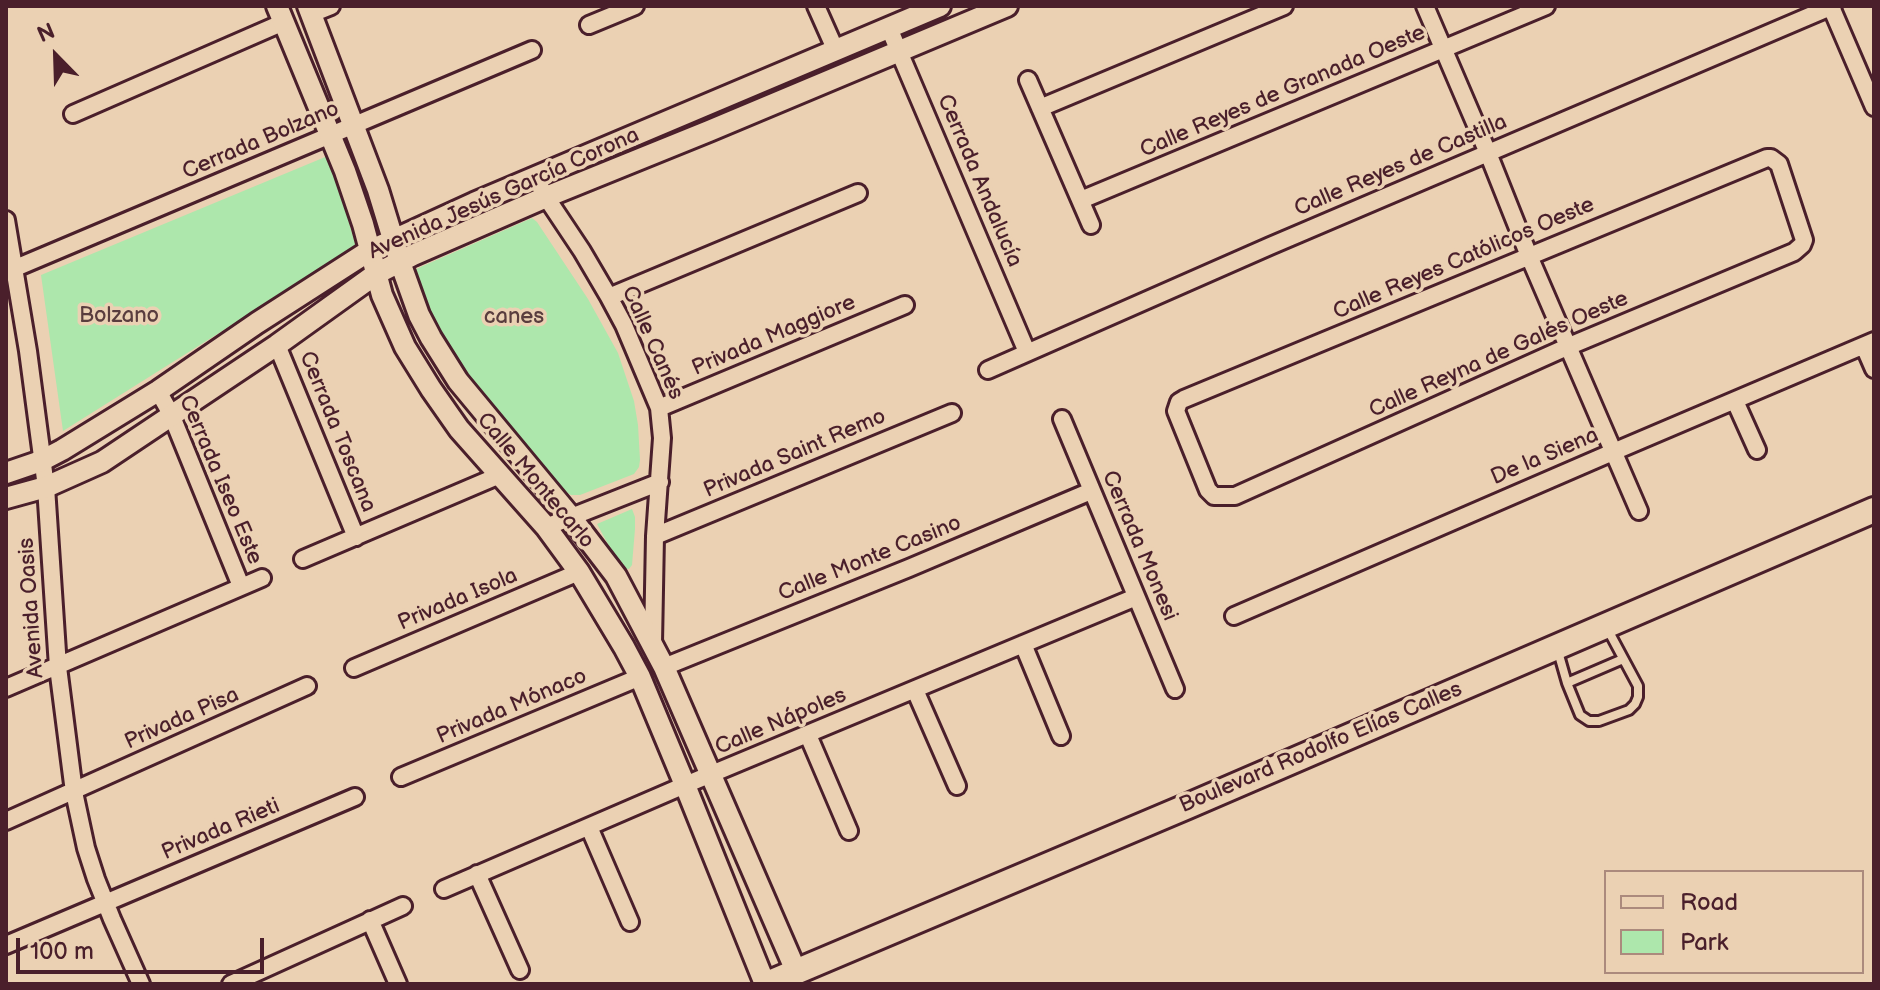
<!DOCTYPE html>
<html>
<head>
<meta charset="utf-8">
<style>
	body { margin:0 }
	#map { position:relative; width:1880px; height:990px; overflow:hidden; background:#ebd1b3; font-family:"Balsamiq Sans",sans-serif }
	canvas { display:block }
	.frame { position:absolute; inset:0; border:8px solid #4a1f2b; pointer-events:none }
	.legend { position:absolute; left:1604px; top:870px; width:260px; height:104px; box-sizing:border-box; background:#ebd1b3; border:2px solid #ab8a7d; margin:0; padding:10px 14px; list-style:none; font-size:24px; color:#4a1f2b }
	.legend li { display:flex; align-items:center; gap:16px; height:40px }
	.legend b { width:40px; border:2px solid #ab8a7d }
	.north { position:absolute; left:16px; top:16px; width:80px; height:80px; -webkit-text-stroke:6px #ebd1b3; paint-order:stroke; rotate:337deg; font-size:22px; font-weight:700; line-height:32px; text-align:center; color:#4a1f2b }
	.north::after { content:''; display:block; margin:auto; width:28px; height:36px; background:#4a1f2b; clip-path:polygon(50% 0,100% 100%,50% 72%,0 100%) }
	.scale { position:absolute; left:16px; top:938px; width:248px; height:36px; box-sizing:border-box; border:4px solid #4a1f2b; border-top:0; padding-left:10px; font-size:24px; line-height:28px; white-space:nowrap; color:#4a1f2b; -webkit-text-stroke:6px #ebd1b3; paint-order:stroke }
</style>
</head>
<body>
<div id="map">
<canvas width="1880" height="990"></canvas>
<div class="frame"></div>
<ul class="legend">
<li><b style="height:10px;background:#ebd1b3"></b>Road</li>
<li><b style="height:22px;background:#ade7ac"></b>Park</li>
</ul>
<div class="north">N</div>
<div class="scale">100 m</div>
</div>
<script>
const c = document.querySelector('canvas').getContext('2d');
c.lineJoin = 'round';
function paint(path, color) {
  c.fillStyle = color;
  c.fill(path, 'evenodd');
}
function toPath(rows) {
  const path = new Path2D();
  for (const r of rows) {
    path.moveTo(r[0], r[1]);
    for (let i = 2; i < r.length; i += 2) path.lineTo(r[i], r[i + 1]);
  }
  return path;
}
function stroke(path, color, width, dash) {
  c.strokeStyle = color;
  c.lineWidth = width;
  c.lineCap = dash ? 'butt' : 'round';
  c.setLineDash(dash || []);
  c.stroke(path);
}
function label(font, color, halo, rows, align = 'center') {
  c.font = font + ' "Balsamiq Sans",sans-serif';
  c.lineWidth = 7;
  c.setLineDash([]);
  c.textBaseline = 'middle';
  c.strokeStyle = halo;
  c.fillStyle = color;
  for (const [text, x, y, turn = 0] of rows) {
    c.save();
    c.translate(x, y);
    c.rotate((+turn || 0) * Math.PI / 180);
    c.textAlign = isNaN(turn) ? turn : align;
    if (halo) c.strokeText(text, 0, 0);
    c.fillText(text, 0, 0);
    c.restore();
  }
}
paint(toPath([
	[330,155,356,247,63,431,41,275],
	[532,218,537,222,588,299,618,353,634,401,638,425,640,460,639,467,634,474,580,495,571,495,564,491,499,421,479,394,455,357,435,323,416,282,415,274,416,269],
	[632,509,635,517,635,529,632,565,629,569,621,568,597,524]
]), '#ade7ac');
const service = toPath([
	[1557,648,1567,683,1580,715,1589,721,1599,721,1629,710,1635,704,1638,697,1638,686,1608,630],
	[1567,683,1623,659]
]);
const minor = toPath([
	[816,6,836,51],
	[1425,6,1488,153,1529,256,1639,511],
	[1831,7,1874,107],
	[311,14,331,6],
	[589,25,635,6],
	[889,28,1027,352],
	[1028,80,1091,225],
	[1040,108,1284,6],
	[73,114,284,22],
	[1767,158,1771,158,1779,164,1804,240,1802,245,1794,252,1567,347,1235,496,1214,496,1208,490,1176,411,1179,402,1184,399,1767,158],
	[535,177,546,197,582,251,609,297,624,325,659,408,662,438,655,536,653,643],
	[1081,200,1546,6],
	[6,220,28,351,46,487,58,667,74,792,86,848,96,879,112,919,141,984],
	[6,272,532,50],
	[609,297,858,193],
	[277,345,356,537],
	[1864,346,1874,369],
	[988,370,1270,246,1833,6],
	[158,391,171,414,241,586],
	[1735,401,1757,450],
	[659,408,905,305],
	[1062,419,1175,689],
	[546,527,660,482],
	[655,536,952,413],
	[303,559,500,475],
	[1234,616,1613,452,1874,341],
	[1023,644,1061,736],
	[664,667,909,568,1091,491],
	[354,668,579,572],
	[6,688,262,578],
	[915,690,957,786],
	[808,735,849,831],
	[401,777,640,677],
	[6,821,307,686],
	[589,827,630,922],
	[477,874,520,970],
	[444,889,685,785,1136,597],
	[370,920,398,984],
	[6,945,355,797],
	[231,984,403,906]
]);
const tertiary = toPath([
	[277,6,345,171,363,224,382,295,405,347,431,389,459,429,546,527,579,572,624,647,640,677,685,785,765,984],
	[308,6,378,190,400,262,419,315,431,338,458,381,570,516,616,576,664,667,796,971],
	[6,473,41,461,62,450,158,391,257,323,369,251,474,203,940,6],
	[6,498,46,487,102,462,277,345,376,274,413,255,546,197,709,131,1007,6]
]);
const secondary = toPath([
	[767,984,1188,806,1874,510]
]);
stroke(service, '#4a1f2b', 14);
stroke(minor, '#4a1f2b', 22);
stroke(tertiary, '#4a1f2b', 26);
stroke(secondary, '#4a1f2b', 30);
stroke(service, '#ebd1b3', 8);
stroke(minor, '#ebd1b3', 16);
stroke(tertiary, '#ebd1b3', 20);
stroke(secondary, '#ebd1b3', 24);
label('22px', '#4a1f2b', '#ebd1b3', [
	["Calle Reyes de Granada Oeste",1283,92,-23],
	["Cerrada Bolzano",261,141,-23],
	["Calle Reyes de Castilla",1401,166,-23],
	["Cerrada Andalucía",979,181,67],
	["Avenida Jesús García Corona",504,194,-24],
	["Calle Reyes Católicos Oeste",1464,259,-23],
	["Privada Maggiore",774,336,-23],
	["Calle Canés",652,343,66],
	["Calle Reyna de Galés Oeste",1499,355,-24],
	["Cerrada Toscana",337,432,68],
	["Privada Saint Remo",795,454,-23],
	["De la Siena",1545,457,-23],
	["Cerrada Iseo Este",220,480,67],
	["Calle Montecarlo",535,481,50],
	["Cerrada Monesi",1139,546,67],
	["Calle Monte Casino",870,559,-22],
	["Privada Isola",458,600,-23],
	["Avenida Oasis",32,608,-94],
	["Privada Mónaco",512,707,-23],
	["Privada Pisa",182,719,-24],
	["Calle Nápoles",781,722,-23],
	["Boulevard Rodolfo Elías Calles",1321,748,-23],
	["Privada Rieti",221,830,-23]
]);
label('22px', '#593d3e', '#ebd1b3', [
	["Bolzano",119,316],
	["canes",514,317]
]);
</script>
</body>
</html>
